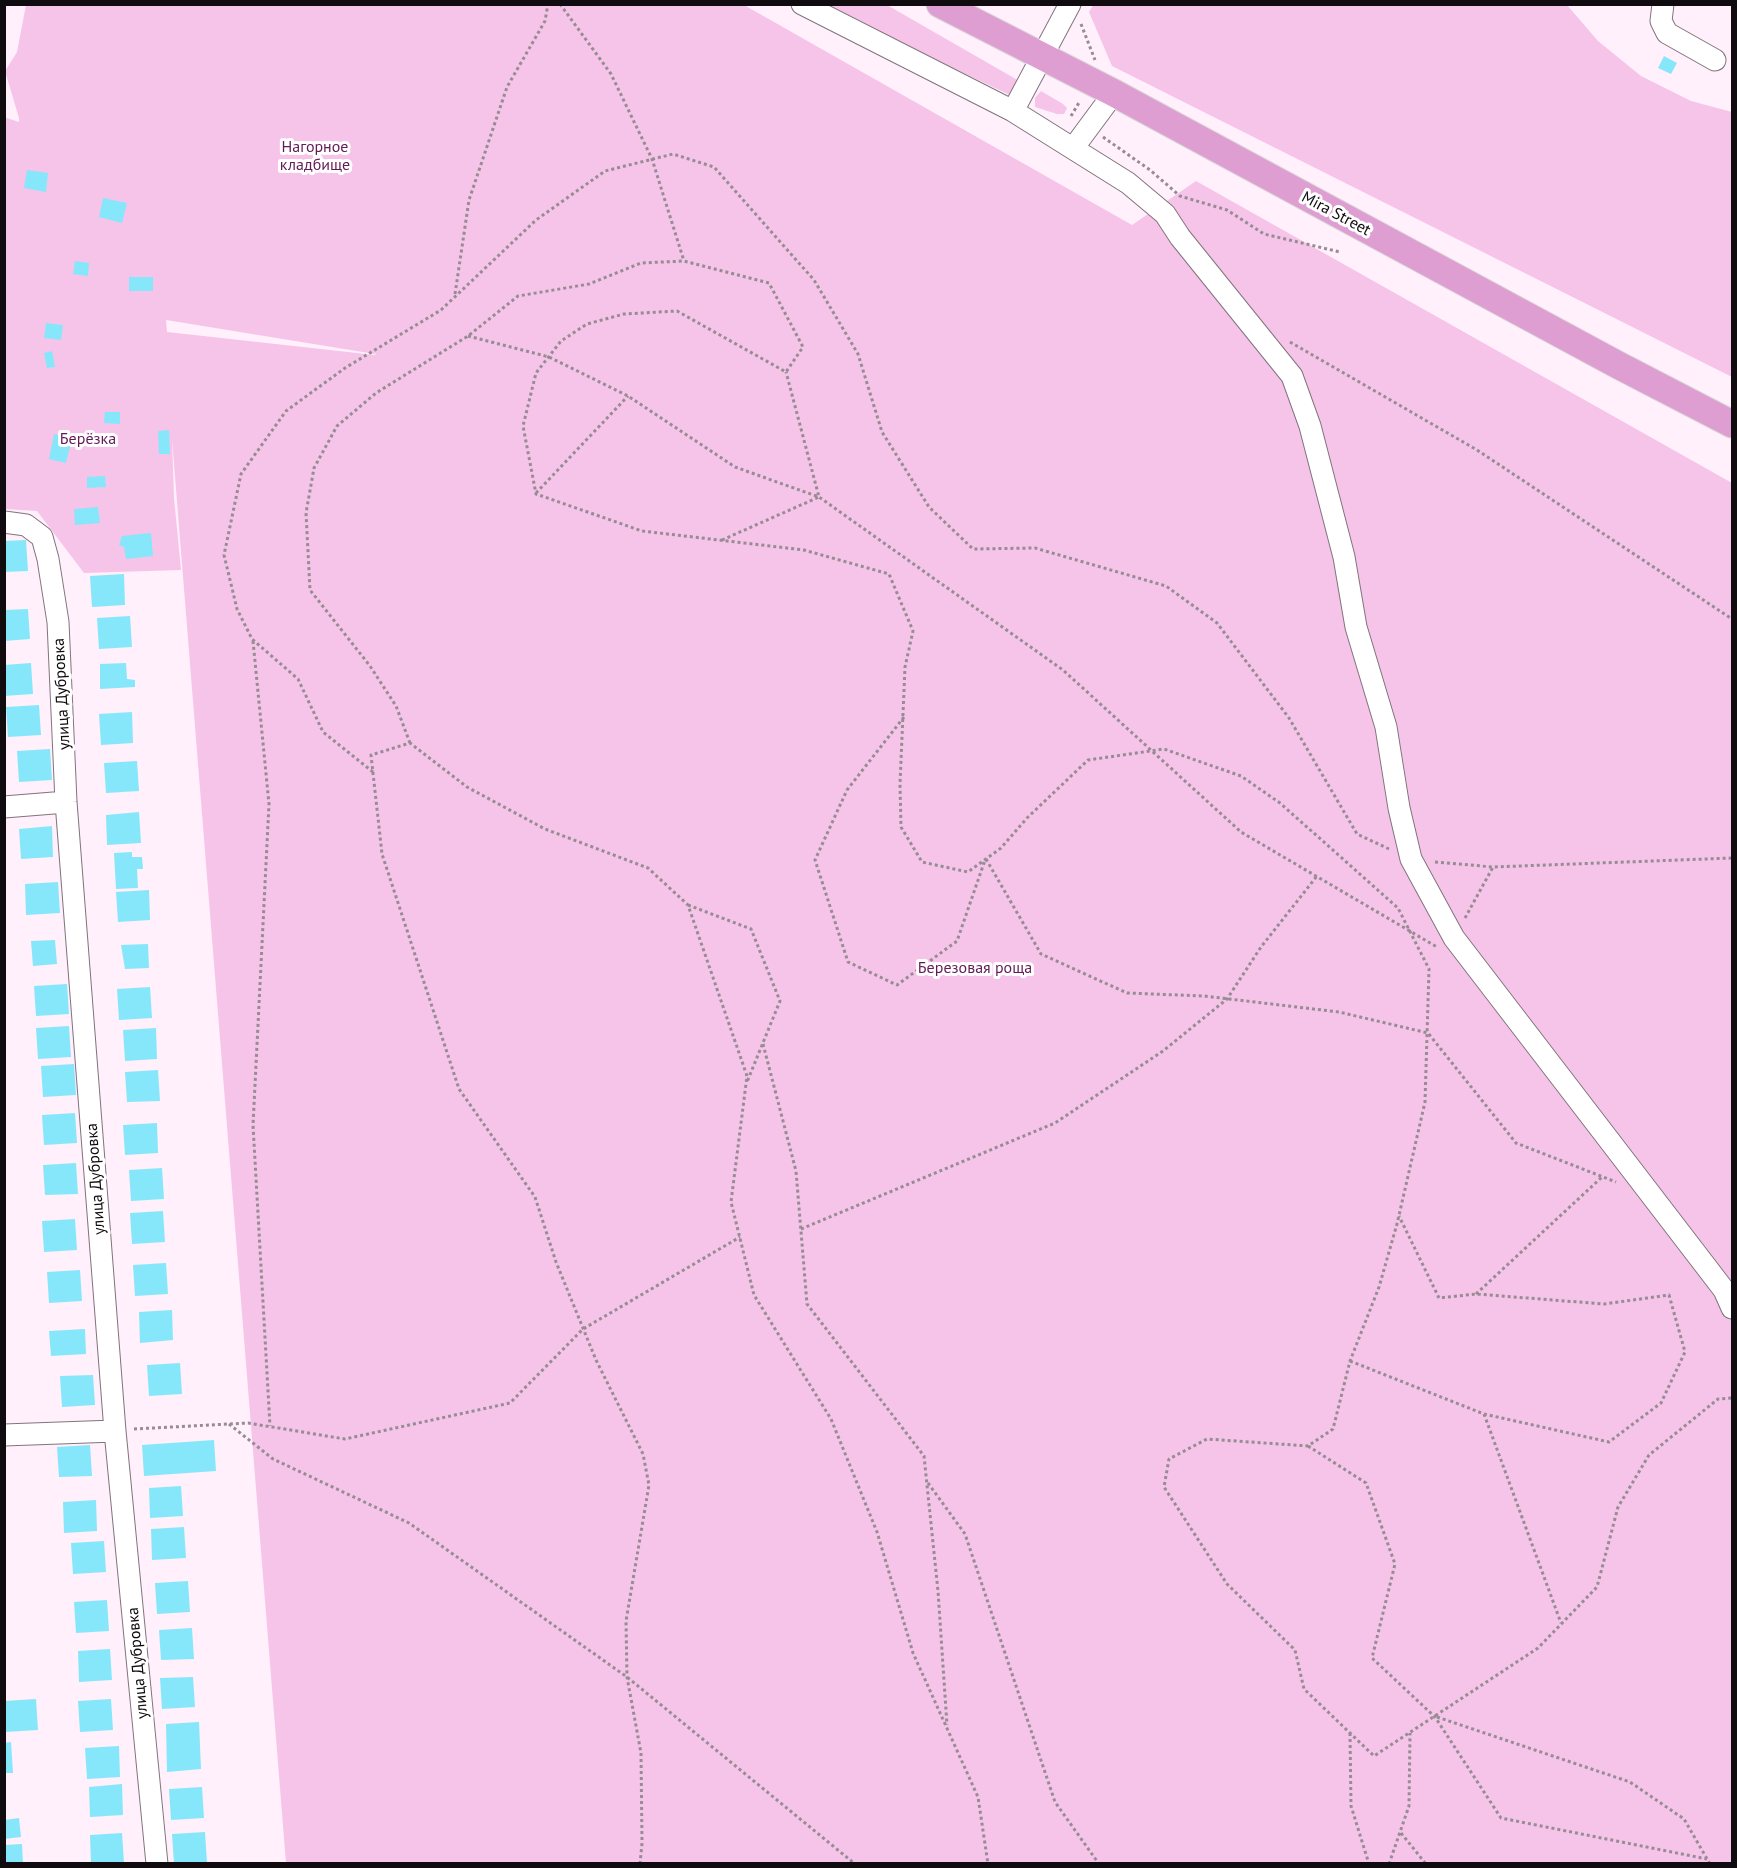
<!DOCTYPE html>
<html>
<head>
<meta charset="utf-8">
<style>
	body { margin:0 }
	#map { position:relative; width:1737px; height:1868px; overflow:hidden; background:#fff0fb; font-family:"PT Sans",sans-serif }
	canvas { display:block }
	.frame { position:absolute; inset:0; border:6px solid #0f0b0e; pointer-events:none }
</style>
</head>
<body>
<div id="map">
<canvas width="1737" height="1868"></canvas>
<div class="frame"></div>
</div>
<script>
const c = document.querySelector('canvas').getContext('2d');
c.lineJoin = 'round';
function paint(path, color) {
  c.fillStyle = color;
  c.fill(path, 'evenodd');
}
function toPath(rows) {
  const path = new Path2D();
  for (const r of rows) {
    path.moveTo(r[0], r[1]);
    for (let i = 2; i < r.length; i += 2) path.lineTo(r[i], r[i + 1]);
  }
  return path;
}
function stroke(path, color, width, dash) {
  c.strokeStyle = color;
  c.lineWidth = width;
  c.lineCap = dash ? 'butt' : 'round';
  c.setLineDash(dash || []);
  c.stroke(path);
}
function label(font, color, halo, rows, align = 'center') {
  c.font = font + ' "PT Sans",sans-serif';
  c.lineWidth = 6;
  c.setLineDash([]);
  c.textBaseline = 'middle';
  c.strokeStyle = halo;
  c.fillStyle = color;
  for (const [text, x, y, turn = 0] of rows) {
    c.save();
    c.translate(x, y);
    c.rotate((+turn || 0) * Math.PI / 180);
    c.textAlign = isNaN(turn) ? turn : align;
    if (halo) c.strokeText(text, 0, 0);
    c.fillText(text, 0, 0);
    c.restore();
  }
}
paint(toPath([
	[1094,4,1567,5,1598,41,1641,76,1691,101,1732,112,1732,377,1112,66,1089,12],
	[26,5,744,5,1132,225,1196,181,1732,483,1732,1863,286,1863,172,439,174,498,181,570,84,573,37,511,5,509,4,117,19,122,19,118,5,71,17,52],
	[166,320,375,354,377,352,375,355,167,332],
	[813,5,887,5,1021,82,1012,96,845,17],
	[1041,91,1063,104,1067,108,1064,114,1057,114,1035,107,1035,98]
]), '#f6c4e8');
paint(toPath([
	[1664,56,1677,63,1671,74,1658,68],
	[27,170,48,173,46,192,24,188],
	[103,198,127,203,122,223,99,217],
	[75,261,89,263,88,276,73,274],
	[129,277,153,277,153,291,129,291],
	[46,323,63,325,61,340,44,338],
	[52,351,55,367,47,368,44,353],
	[105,412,120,412,120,424,104,423],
	[169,430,170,454,159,454,158,431],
	[54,434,72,438,66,463,49,459],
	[105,476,106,487,87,488,87,477],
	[98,507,100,523,75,525,74,509],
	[151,533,153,556,126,559,124,547,119,545,122,536],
	[26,540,28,571,4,572,4,541],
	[124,574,125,605,92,607,90,576],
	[28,609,30,639,4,641,4,610],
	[130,616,132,647,99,649,97,618],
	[31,663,33,694,4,696,4,665],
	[126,663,127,679,135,680,135,687,100,689,100,664],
	[39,705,41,735,8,737,6,707],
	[132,712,133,743,101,745,99,714],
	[50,749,52,780,19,782,17,751],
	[137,761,139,791,106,793,104,763],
	[139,812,141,843,107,845,106,815],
	[52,826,53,857,21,859,19,829],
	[132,852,132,857,142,857,143,869,137,869,138,888,116,889,114,853],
	[58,882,60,913,26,915,25,884],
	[149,890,150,920,118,922,116,892],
	[55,940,57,964,33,966,31,941],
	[148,944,149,968,125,969,121,945],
	[67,984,69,1014,36,1016,34,986],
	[150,987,152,1018,119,1020,117,989],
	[69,1026,71,1057,38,1059,36,1028],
	[156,1028,157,1059,125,1061,123,1030],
	[74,1064,76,1095,43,1097,41,1066],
	[158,1070,160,1101,127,1102,125,1072],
	[75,1113,77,1143,44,1145,42,1115],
	[157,1123,158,1153,125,1155,123,1125],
	[76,1163,78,1194,45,1195,43,1165],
	[162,1168,164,1199,131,1201,129,1170],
	[163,1211,165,1242,132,1244,130,1213],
	[75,1219,77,1250,44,1252,42,1221],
	[166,1263,168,1294,135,1296,133,1265],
	[80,1270,82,1301,49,1303,47,1272],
	[172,1310,173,1340,140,1343,139,1312],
	[85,1329,86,1354,51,1356,49,1331],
	[180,1363,182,1394,149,1396,147,1365],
	[93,1375,95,1405,62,1407,60,1376],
	[214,1440,216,1471,144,1476,142,1445],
	[90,1445,92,1476,59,1477,57,1447],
	[181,1486,183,1516,150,1518,149,1488],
	[96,1500,97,1531,64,1533,63,1502],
	[184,1527,186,1558,152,1560,151,1529],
	[104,1541,106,1572,73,1574,71,1543],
	[188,1581,190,1612,157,1614,155,1583],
	[107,1600,109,1631,76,1633,74,1602],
	[192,1628,194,1659,161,1660,159,1630],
	[110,1649,112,1680,79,1682,78,1651],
	[193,1677,195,1707,162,1709,160,1678],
	[36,1699,38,1730,5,1732,4,1701],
	[111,1699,113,1730,80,1732,78,1701],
	[199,1722,201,1769,167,1772,166,1724],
	[11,1742,13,1773,4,1773,4,1743],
	[119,1746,120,1777,87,1779,85,1748],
	[122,1784,123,1815,90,1817,89,1787],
	[202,1787,204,1818,171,1820,169,1789],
	[19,1818,21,1837,4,1839,4,1820],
	[205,1832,207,1863,174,1864,172,1834],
	[122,1833,124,1863,91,1864,90,1835],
	[22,1844,23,1864,4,1864,4,1845]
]), '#86e7fa');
const minor = toPath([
	[802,4,1013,111,1070,4],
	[1663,4,1661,21,1667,33,1715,60],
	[1013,111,1128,183,1165,214,1180,237,1292,376,1310,426,1344,557,1356,627,1386,727,1399,808,1411,859,1454,938,1724,1290,1732,1308],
	[1074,147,1114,93],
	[4,522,26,525,42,537,48,559,58,622,66,802,115,1431,157,1864],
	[4,807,66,802],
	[4,1435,115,1431]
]);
const major = toPath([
	[940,4,1114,93,1618,365,1732,424]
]);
stroke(minor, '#81747d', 23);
stroke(major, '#d9d8d8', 29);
stroke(toPath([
	[560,4,611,74,652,159,684,261],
	[1081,24,1095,60],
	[1071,116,1080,101],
	[1103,137,1150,170,1180,196,1227,210,1264,234,1340,252],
	[455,294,469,200,507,87,545,21,548,4],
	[468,336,549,357,628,396,735,467,819,497,1063,670,1241,832,1437,947],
	[1290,342,1477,450,1732,619],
	[536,493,628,396],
	[722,540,819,497,786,372],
	[253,641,269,804,253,1125,270,1426],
	[904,717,847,790,815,860,848,962,897,985,957,941,985,860],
	[410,743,396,706,370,666,310,590,306,513,314,468,337,426,376,393,468,336,518,296,589,284,641,263,684,261,769,283,803,347,786,372,677,311,624,314,587,324,561,341,536,373,523,426,536,494,642,531,804,550,889,574,913,631,905,667,900,784,901,827,922,862,968,872,1001,848,1027,818,1088,760,1164,749,1241,776,1280,803,1398,908,1429,969,1425,1102,1397,1224,1379,1287,1350,1361,1333,1429,1308,1446,1207,1439,1169,1459,1164,1487,1227,1584,1295,1650,1304,1689,1374,1756,1538,1648,1597,1587,1618,1507,1649,1455,1718,1399,1732,1398],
	[373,772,323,732,298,679,252,639,237,609,224,555,241,474,286,411,345,368,441,310,536,220,605,171,673,154,714,167,814,280,858,354,882,432,929,507,973,549,1035,548,1166,586,1217,623,1289,718,1357,834,1389,849],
	[986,859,1041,954,1127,993,1204,996,1339,1012,1428,1033,1516,1143,1616,1182],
	[1435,862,1493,867,1732,858],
	[688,905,751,929,780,1001,747,1082],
	[1465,918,1493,867],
	[763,1044,796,1171,807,1304,924,1456,938,1591,947,1725],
	[801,1229,1055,1123,1163,1051,1227,999,1261,947,1317,876],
	[1476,1294,1602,1177],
	[1350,1361,1484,1414,1609,1442,1661,1403,1685,1352,1669,1295,1604,1304,1476,1294,1439,1298,1399,1216],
	[1484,1414,1561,1623],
	[229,1424,273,1459,409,1523,627,1677,855,1864],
	[134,1429,248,1423,345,1439,510,1403,583,1329,740,1237],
	[1308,1446,1366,1483,1395,1564,1372,1658,1435,1717,1501,1818,1707,1859],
	[928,1483,965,1534,1055,1802,1099,1864],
	[1437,1717,1630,1782,1684,1819,1710,1864],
	[1350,1733,1351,1806,1369,1864],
	[1401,1833,1426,1864],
	[640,1864,642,1843,641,1753,627,1677,626,1621,649,1485,643,1454,596,1360,556,1262,535,1197,459,1089,382,854,371,755,410,743,467,787,545,829,648,868,688,905,747,1076,731,1202,754,1295,831,1419,877,1532,913,1653,978,1797,988,1864],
	[1389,1864,1409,1806,1410,1733]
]), '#968c94', 3, [3, 3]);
stroke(minor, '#fff', 21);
stroke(major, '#de9ed1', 27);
label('16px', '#621b55', '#fff', [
	["Нагорное",315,147],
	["кладбище",315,165],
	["Берёзка",88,439],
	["Березовая роща",975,968]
]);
label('16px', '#0f0b0e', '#fff', [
	["Mira Street",1336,214,28],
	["улица Дубровка",62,694,-93],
	["улица Дубровка",96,1179,-94],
	["улица Дубровка",138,1663,-95]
]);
</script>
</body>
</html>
